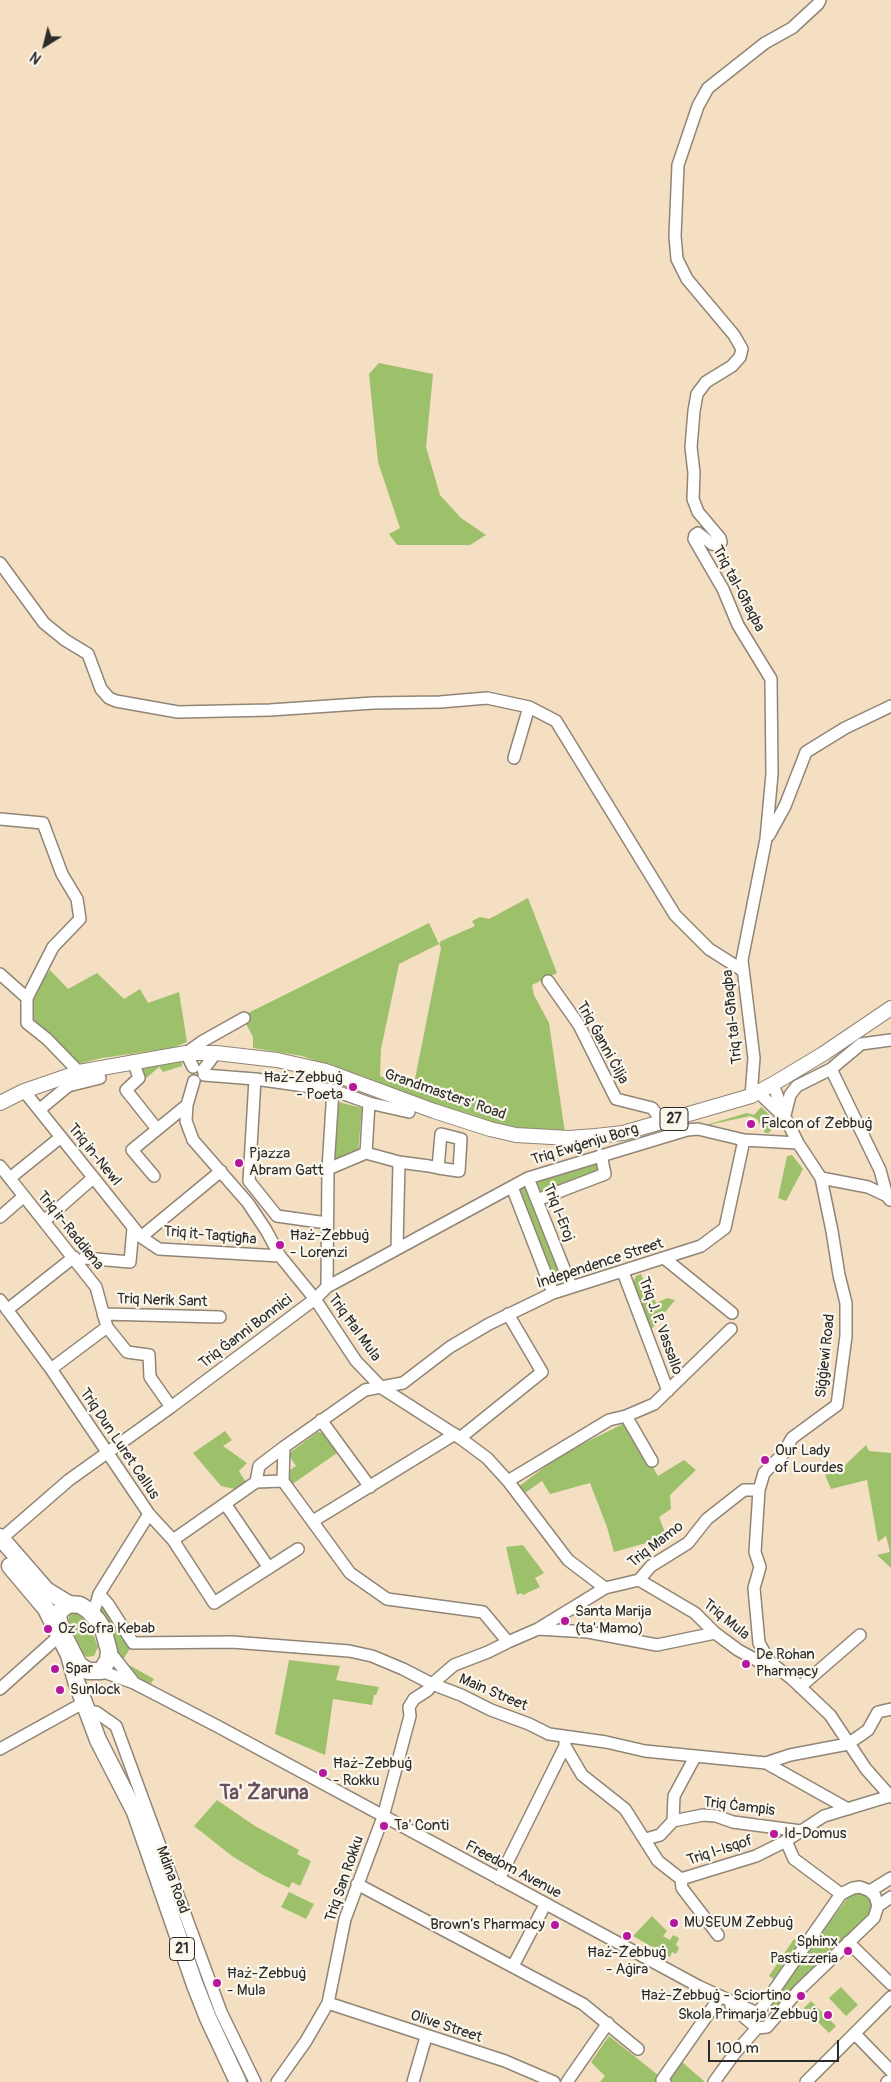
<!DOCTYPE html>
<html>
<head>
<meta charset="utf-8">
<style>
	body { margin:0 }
	#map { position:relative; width:891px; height:2082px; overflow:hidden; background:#f4dfc2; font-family:Pangolin,sans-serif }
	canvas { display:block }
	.north { position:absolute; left:20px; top:20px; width:50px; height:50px; -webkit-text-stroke:4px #fbf7ec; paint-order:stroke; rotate:216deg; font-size:14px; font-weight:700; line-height:20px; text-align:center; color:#2b2b2b }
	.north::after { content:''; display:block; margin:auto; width:18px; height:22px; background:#2b2b2b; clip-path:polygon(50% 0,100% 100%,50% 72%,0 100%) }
	.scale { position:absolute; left:708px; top:2040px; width:131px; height:22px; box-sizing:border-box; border:2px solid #2b2b2b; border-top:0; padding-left:6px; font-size:15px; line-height:18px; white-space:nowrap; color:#2b2b2b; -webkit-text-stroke:4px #fbf7ec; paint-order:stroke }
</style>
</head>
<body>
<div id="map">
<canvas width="891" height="2082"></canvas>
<div class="north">N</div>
<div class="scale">100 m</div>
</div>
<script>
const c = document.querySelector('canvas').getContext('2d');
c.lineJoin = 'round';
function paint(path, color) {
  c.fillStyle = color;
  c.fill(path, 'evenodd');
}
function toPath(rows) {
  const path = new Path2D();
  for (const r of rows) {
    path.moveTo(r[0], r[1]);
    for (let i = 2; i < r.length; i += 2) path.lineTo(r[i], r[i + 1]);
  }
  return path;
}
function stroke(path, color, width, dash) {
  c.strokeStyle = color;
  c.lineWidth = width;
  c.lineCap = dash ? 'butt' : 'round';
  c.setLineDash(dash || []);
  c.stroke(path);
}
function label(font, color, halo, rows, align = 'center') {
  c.font = font + ' Pangolin,sans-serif';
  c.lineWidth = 4.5;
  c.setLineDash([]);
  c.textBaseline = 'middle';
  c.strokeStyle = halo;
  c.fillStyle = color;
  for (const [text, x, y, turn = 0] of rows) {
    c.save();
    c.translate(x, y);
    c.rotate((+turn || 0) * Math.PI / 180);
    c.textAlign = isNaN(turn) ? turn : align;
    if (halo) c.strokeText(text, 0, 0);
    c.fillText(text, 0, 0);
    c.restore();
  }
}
paint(toPath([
	[379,363,433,374,426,447,440,495,461,518,486,535,470,545,397,545,389,534,400,528,378,462,369,374],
	[528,898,557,973,532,985,534,995,549,1023,565,1133,540,1131,502,1125,457,1113,377,1082,302,1056,253,1048,253,1037,242,1016,429,923,439,944,441,941,475,926,472,921,480,917,489,919],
	[439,944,441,948,413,1089,380,1076,381,1049,399,964],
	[50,970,68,989,97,973,124,999,140,989,148,1003,179,992,187,1042,172,1048,102,1058,78,1064,30,1019,31,998,42,971,47,974],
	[182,1062,182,1066,163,1072,159,1067,144,1080,141,1067,144,1064],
	[338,1102,362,1108,358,1152,334,1161],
	[761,1107,775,1120,774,1126,769,1133,765,1133,757,1119,750,1116,713,1124,709,1127,706,1125,747,1113,754,1115],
	[792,1155,803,1169,786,1201,778,1198,787,1156],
	[596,1161,601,1173,539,1195,534,1183],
	[525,1187,562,1282,556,1284,518,1190],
	[641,1274,644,1281,648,1280,656,1303,667,1298,675,1300,650,1331,633,1282,636,1276],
	[627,1422,658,1476,684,1460,696,1470,670,1495,671,1509,659,1517,666,1535,646,1543,614,1552,607,1527,590,1483,550,1494,542,1481,522,1495,518,1487,562,1454],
	[225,1431,232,1440,223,1446,247,1463,239,1471,247,1484,239,1490,221,1486,193,1453],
	[318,1432,324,1433,337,1453,291,1485,286,1479,287,1472,296,1466,288,1454],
	[866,1445,869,1451,891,1453,891,1568,877,1555,890,1552,886,1536,878,1542,867,1480,831,1489,820,1463,838,1472],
	[523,1545,544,1573,535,1578,540,1587,523,1595,521,1593,517,1595,506,1547],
	[102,1604,131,1647,122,1661,154,1679,150,1685,120,1665,98,1610],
	[73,1613,80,1613,87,1619,98,1647,94,1656,87,1657,79,1651,68,1627,69,1616],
	[289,1660,340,1666,336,1680,379,1687,376,1695,374,1695,372,1705,333,1699,325,1755,275,1734],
	[217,1800,255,1826,299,1850,297,1854,311,1861,300,1886,292,1882,289,1888,263,1875,232,1856,194,1826],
	[856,1891,869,1893,875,1910,774,2013,767,2008,849,1896],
	[289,1892,314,1904,306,1919,281,1907],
	[652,1916,667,1931,663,1936,670,1940,673,1935,679,1938,676,1945,679,1948,676,1954,672,1952,670,1957,633,1936],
	[794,1939,803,1944,777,1981,769,1976],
	[841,1987,858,2005,846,2016,829,1998],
	[811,2001,836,2026,829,2033,804,2008],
	[609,2036,658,2075,658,2082,600,2082,605,2076,591,2062],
	[682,2062,704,2081,704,2082,673,2082,670,2080]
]), '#9dc16b');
const minor = toPath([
	[0,563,44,623,65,640,88,654,101,689,109,698,116,701,178,712,270,710,373,703,440,702,487,698,529,707,556,721,675,915,709,949,742,970],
	[514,758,529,707],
	[0,819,43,823,62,874,77,899,80,919,53,947,27,998,27,1023,47,1039,79,1072],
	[769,835,785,806,806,752,845,728,891,706],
	[0,974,27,998],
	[548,981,579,1025,616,1099,652,1108,663,1122],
	[133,1061,139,1078,126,1090,157,1129],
	[193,1067,186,1053,203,1041,244,1018],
	[831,1069,880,1170,887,1196],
	[203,1070,216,1053],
	[204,1075,255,1079,333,1090,369,1103,409,1112],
	[255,1079,249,1181,277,1216,327,1223],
	[194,1081,187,1105,186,1121,193,1140,248,1203,266,1230,280,1256,315,1299,356,1361,382,1388,460,1438,487,1458,508,1481,568,1560,605,1588],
	[773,1084,785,1117,798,1143,821,1178,832,1231,839,1275,846,1303,846,1336,837,1405,792,1438,783,1454,764,1473,759,1490,755,1552,760,1567,754,1588,759,1643,770,1662,792,1679,830,1715,866,1769,891,1797],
	[24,1091,141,1237,159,1249,280,1256],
	[758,1092,783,1116],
	[751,1096,754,1058,742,960,766,839,772,774,771,679,738,625,723,589,694,539,695,535,698,533,712,544,718,545,721,542,720,538,698,512,693,499,694,473,691,447,694,411,697,394,706,382,732,366,740,357,742,349,734,335,687,279,677,259,675,236,678,165,698,106,708,88,765,43,792,28,818,4,820,0],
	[39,1110,68,1086,100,1078],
	[785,1115,790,1095,797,1086,831,1069,861,1044,891,1040],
	[366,1153,369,1103],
	[0,1166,96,1287,107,1327,127,1352,149,1355,150,1377,171,1407],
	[328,1169,366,1153,399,1162,429,1166,438,1168,459,1171,461,1139,441,1134,438,1168],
	[154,1176,132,1150,187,1105],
	[10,1178,61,1137],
	[528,1178,571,1286],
	[821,1178,868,1187,887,1196,890,1200],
	[512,1187,553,1293],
	[537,1200,605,1174,601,1155],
	[0,1217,23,1197],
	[44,1221,93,1178],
	[141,1237,221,1171],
	[397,1248,399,1162],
	[84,1258,130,1262,133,1228],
	[664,1258,732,1313],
	[623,1272,668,1391],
	[327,1287,328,1169,333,1090],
	[0,1300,51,1369,149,1514,173,1540,214,1603,298,1549],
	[7,1310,74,1257],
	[103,1314,220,1317],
	[51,1369,107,1327],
	[626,1416,652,1461],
	[321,1420,370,1487],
	[460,1438,542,1372,508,1314],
	[283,1481,350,1573,387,1599,483,1612,508,1642],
	[508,1481,609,1420,626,1416,654,1404,731,1329],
	[256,1482,259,1466,284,1447],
	[226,1505,269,1568],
	[313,1521,455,1434],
	[1,1539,69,1480,171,1407,315,1299,327,1287,528,1178,687,1130,698,1129,744,1140,798,1143],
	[173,1540,256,1482,283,1481,284,1447,365,1390,403,1383,450,1347,489,1324,553,1293,701,1246,725,1228,744,1140],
	[639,1580,695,1613,715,1633,738,1650,758,1661,770,1662],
	[99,1594,108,1604,133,1643,232,1642,349,1651,372,1656,403,1669,432,1684,461,1695,491,1710,529,1724,549,1734,606,1742,645,1751,766,1763,848,1809],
	[93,1615,99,1594,149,1514],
	[538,1629,588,1632,657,1645,715,1633],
	[109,1651,132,1680],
	[101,1671,134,1683,217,1726,698,1986,755,2012],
	[800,1687,860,1635],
	[0,1689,59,1636],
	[96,1712,116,1726,221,2012,255,2082],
	[565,1746,582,1775,625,1809,658,1861,681,1879,682,1888,718,1935],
	[0,1749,83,1703],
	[766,1763,790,1755,848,1744,868,1730,878,1712,891,1709],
	[673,1821,674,1796,695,1757],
	[646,1839,660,1835,673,1821,703,1815,716,1816,733,1822,801,1831],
	[786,1841,794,1859,841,1894],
	[499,1879,565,1746,565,1740],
	[681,1879,756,1856,786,1841,824,1816,890,1796],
	[357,1884,583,2004,638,2049],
	[870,1891,891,1878],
	[878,1906,891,1897],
	[848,1942,891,1984],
	[513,1966,545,1905],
	[328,2003,505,2061,554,2082],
	[731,2006,757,2028,767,2027,798,1991,874,1918,878,1906,875,1896,870,1891,860,1887,853,1888,841,1894,761,2009,752,2014,752,2023],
	[855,2034,891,2071],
	[277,2082,306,2041,328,2003,345,1919,383,1817,410,1716,409,1707,414,1699,428,1690,432,1684,454,1665,488,1652,508,1642,538,1629,605,1588,639,1580,651,1566,688,1543,707,1519,744,1490,759,1490],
	[413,2082,426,2037],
	[567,2082,608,2023],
	[665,2082,662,2080,720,1997],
	[714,2082,735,2053,757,2028],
	[806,2082,891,1997],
	[887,2082,891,2080]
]);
const major = toPath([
	[0,1103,24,1091,79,1072,186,1053,216,1053,277,1060,326,1071,434,1111,490,1129,516,1135,569,1138,596,1136,623,1133,751,1096,773,1084,823,1054,891,1008]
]);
const highway = toPath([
	[0,1537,46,1590,69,1604,80,1605,88,1610,98,1621,103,1629,109,1651,108,1660,101,1671,88,1671,79,1665,62,1632,58,1617,60,1611,69,1604],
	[10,1566,52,1616],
	[46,1609,69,1655,76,1681,98,1740,135,1812,195,1985,208,2018,238,2082]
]);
stroke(minor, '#908576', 14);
stroke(major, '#908576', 16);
stroke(highway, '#908576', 19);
stroke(minor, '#fff', 11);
stroke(major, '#fff', 14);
stroke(highway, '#fff', 16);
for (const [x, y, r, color] of [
	[353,1087,5,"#b5179e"],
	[751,1124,5,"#b5179e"],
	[239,1163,5,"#b5179e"],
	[280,1245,5,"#b5179e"],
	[765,1460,5,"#b5179e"],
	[565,1621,5,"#b5179e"],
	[48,1629,5,"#b5179e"],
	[746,1664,5,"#b5179e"],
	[55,1669,5,"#b5179e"],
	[60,1690,5,"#b5179e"],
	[323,1773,5,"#b5179e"],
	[384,1826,5,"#b5179e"],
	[774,1834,5,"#b5179e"],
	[674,1923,5,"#b5179e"],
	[555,1925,5,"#b5179e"],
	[627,1936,5,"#b5179e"],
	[848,1951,5,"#b5179e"],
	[217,1983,5,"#b5179e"],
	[801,1996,5,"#b5179e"],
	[828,2015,5,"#b5179e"]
]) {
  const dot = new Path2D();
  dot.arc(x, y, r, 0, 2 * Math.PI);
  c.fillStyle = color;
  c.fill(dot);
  stroke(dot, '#fbf7ec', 2);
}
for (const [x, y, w] of [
	[674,1119,28],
	[182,1949,25]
]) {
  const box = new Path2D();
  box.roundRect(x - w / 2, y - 11.5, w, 23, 4);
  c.fillStyle = '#fbf7ec';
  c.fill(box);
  stroke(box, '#2b2b2b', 1);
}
label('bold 14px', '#2b2b2b', null, [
	["27",674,1119],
	["21",182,1949]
]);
label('15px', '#2b2b2b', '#fbf7ec', [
	["Triq tal-Għaqba",738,589,62],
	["Triq tal-Għaqba",733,1017,-96],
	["Triq Ġanni Ċilja",602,1043,61],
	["Grandmasters' Road",445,1095,19],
	["Triq Ewġenju Borg",585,1145,-17],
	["Triq in-Newl",94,1155,51],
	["Triq l-Eroj",558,1213,68],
	["Triq ir-Raddiena",70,1231,51],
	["Triq it-Taqtigħa",210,1236,5],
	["Independence Street",600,1264,-18],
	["Triq Nerik Sant",162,1301,2],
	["Triq J. P. Vassallo",660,1326,70],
	["Triq Ħal Mula",354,1328,54],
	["Triq Ġanni Bonnici",246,1332,-37],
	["Siġġiewi Road",826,1356,-84],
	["Triq Dun Luret Callus",119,1444,56],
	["Triq Mamo",656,1545,-38],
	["Triq Mula",726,1620,39],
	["Main Street",493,1693,23],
	["Triq Ċampis",739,1807,7],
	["Triq l-Isqof",720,1851,-18],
	["Freedom Avenue",513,1870,28],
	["Triq San Rokku",345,1879,-71],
	["Mdina Road",172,1880,70],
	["Olive Street",446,2027,18]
]);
label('15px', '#2b2b2b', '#fbf7ec', [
	["Ħaż-Żebbuġ",343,1078,"right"],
	["- Poeta",343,1095,"right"],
	["Falcon of Żebbuġ",761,1124],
	["Pjazza",249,1154],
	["Abram Gatt",249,1171],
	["Ħaż-Żebbuġ",290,1236],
	["- Lorenzi",290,1253],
	["Our Lady",775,1451],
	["of Lourdes",775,1468],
	["Santa Marija",575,1612],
	["(ta' Mamo)",575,1629],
	["Oz Sofra Kebab",58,1629],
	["De Rohan",756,1655],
	["Pharmacy",756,1672],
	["Spar",65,1669],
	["Sunlock",70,1690],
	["Ħaż-Żebbuġ",333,1764],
	["- Rokku",333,1781],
	["Ta' Conti",394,1826],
	["Id-Domus",784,1834],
	["MUSEUM Żebbuġ",684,1923],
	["Brown’s Pharmacy",545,1925,"right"],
	["Sphinx",838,1942,"right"],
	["Pastizzeria",838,1959,"right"],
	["Ħaż-Żebbuġ",627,1953,"center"],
	["- Aġira",627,1970,"center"],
	["Ħaż-Żebbuġ",227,1974],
	["- Mula",227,1991],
	["Ħaż-Żebbuġ - Sciortino",791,1996,"right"],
	["Skola Primarja Żebbuġ",818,2015,"right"]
], 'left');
label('bold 20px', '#695060', '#fbf7ec', [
	["Ta' Żaruna",264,1794]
]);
</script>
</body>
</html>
